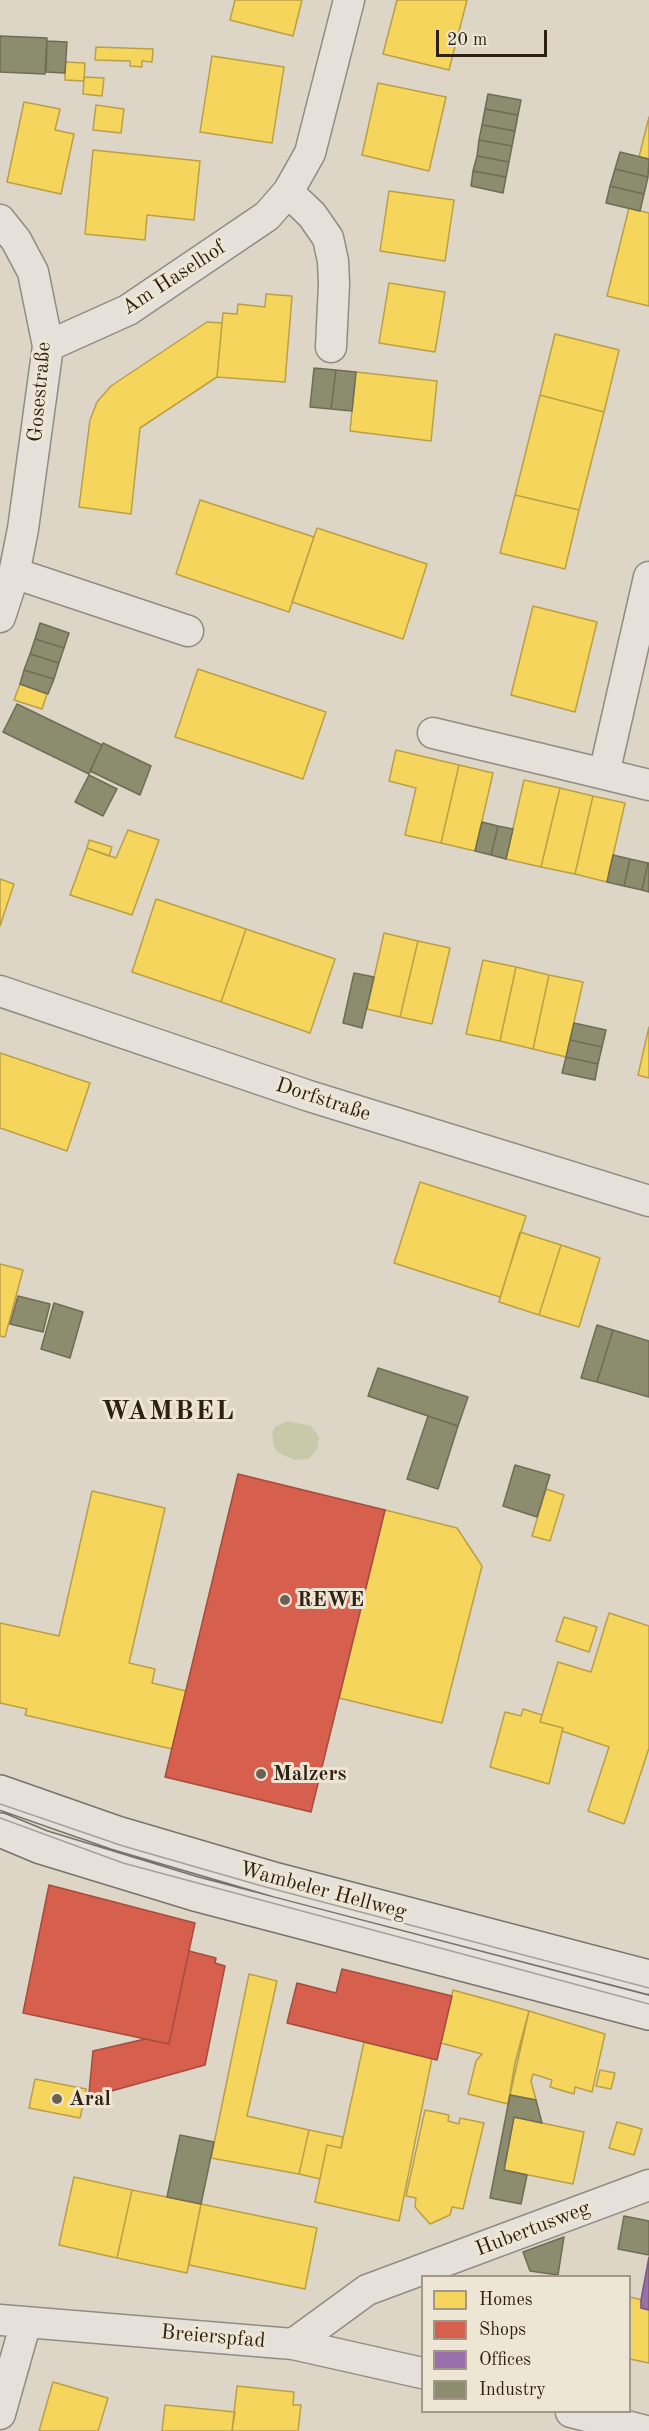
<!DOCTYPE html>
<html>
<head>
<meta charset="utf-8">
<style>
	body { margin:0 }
	#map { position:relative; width:649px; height:2431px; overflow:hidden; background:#ddd6c7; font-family:"Old Standard TT",serif }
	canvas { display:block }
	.legend { position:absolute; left:421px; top:2275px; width:210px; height:138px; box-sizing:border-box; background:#eee6d5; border:2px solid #a29788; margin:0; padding:8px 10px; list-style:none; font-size:18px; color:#2f2014 }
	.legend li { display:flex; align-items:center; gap:12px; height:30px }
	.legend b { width:30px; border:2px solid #a29788 }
	.scale { position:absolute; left:436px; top:30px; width:111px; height:27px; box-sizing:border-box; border:3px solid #2f2014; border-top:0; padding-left:8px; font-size:18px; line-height:21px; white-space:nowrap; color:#2f2014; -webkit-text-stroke:4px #eee6d5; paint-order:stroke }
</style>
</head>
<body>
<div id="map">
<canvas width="649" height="2431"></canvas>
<ul class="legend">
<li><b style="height:16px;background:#f6d55c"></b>Homes</li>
<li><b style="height:16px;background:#d6604d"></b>Shops</li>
<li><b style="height:16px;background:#9970ab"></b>Offices</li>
<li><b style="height:16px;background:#8c8c6e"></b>Industry</li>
</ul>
<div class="scale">20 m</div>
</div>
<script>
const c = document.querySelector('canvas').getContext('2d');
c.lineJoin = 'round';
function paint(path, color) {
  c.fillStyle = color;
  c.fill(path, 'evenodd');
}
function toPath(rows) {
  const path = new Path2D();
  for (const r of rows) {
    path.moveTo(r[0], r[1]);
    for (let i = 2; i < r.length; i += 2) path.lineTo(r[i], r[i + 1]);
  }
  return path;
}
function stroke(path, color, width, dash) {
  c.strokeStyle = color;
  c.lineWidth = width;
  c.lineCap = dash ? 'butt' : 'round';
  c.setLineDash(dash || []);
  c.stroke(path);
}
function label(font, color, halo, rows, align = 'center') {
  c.font = font + ' "Old Standard TT",serif';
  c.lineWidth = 6;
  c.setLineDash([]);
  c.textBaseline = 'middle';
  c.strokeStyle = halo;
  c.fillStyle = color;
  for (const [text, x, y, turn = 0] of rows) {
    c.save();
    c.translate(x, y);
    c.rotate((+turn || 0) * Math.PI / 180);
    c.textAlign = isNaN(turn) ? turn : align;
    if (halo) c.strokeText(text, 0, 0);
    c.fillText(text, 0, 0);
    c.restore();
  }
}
paint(toPath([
	[288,1421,311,1426,319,1437,317,1449,309,1459,295,1460,277,1452,274,1446,272,1432,275,1427]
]), '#c8c9a9');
const homes = toPath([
	[235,0,302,0,293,36,230,20,235,0],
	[397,0,467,0,449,70,383,54,397,0],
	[96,47,153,49,152,62,142,61,142,67,130,66,130,61,95,60,96,47],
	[212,56,284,67,272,143,200,132,212,56],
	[65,62,85,63,84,81,65,80,65,62],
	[84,77,104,78,102,96,83,94,84,77],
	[378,83,446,97,429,171,362,155,378,83],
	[24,102,60,109,55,130,74,134,61,194,7,182,24,102],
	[96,105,124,109,121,133,93,130,96,105],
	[649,117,649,159,639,157,649,117],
	[93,150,200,161,194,220,147,215,145,240,85,234,93,150],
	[389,191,454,200,445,261,380,251,389,191],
	[629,208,649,213,649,306,607,296,629,208],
	[389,283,445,292,435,352,379,343,389,283],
	[266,294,292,296,285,382,217,377,223,313,237,314,238,304,265,307,266,294],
	[207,322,222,323,217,377,140,428,131,514,79,507,90,420,97,402,111,386,207,322],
	[555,334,619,350,604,412,540,395,555,334],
	[356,372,437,381,431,441,350,431,356,372],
	[540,395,604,412,579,510,515,495,540,395],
	[515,495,579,510,565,569,500,553,515,495],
	[200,500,314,537,289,612,176,574,200,500],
	[317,528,427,564,403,639,292,602,317,528],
	[533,606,597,622,575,712,511,695,533,606],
	[198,669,326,712,303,779,175,737,198,669],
	[20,684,47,694,42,709,14,700,20,684],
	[396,750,459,765,441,843,405,835,416,788,389,781,396,750],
	[459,765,493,773,475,851,441,843,459,765],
	[524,780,560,788,541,867,506,859,524,780],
	[560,788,593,796,575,874,541,867,560,788],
	[593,796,625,803,607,882,575,874,593,796],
	[128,830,159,840,132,915,70,895,87,848,116,858,128,830],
	[89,840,112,847,109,856,87,848,89,840],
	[0,879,14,884,0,926,0,879],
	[156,899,246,929,221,1002,132,972,156,899],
	[246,929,335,959,310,1033,221,1002,246,929],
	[384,933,418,941,400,1017,367,1009,384,933],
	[418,941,450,948,432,1024,400,1017,418,941],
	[483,960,516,967,500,1041,466,1034,483,960],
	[516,967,549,975,533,1049,500,1041,516,967],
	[549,975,583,982,566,1057,533,1049,549,975],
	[649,1027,649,1078,638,1075,649,1027],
	[0,1053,90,1083,67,1151,0,1128,0,1053],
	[420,1182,526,1216,500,1297,394,1263,420,1182],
	[520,1232,561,1245,539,1315,499,1302,520,1232],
	[561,1245,600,1258,579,1327,539,1315,561,1245],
	[0,1264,23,1270,5,1337,0,1336,0,1264],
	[546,1489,564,1495,550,1541,532,1536,546,1489],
	[92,1491,165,1508,129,1663,155,1669,152,1683,186,1691,172,1749,25,1715,27,1709,0,1703,0,1623,59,1636,92,1491],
	[385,1510,457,1528,482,1566,442,1723,339,1698,385,1510],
	[609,1613,649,1626,649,1748,624,1824,588,1811,609,1747,562,1731,563,1728,540,1722,558,1662,591,1672,609,1613],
	[564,1617,597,1627,589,1652,556,1641,564,1617],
	[523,1709,542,1715,540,1722,563,1728,549,1784,490,1767,505,1712,521,1716,523,1709],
	[249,1974,277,1981,247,2116,309,2130,299,2174,211,2158,249,1974],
	[453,1990,529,2011,515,2063,508,2104,468,2094,476,2061,482,2054,441,2043,453,1990],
	[529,2011,605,2034,592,2092,575,2087,574,2094,550,2087,552,2080,533,2074,531,2081,536,2100,510,2095,529,2011],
	[364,2042,432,2058,399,2221,315,2202,327,2145,341,2148,364,2042],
	[600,2070,615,2073,611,2089,596,2086,600,2070],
	[35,2079,86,2089,80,2118,29,2108,35,2079],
	[425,2110,449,2115,448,2121,459,2124,460,2118,484,2123,463,2209,452,2207,450,2215,430,2224,415,2207,416,2198,406,2196,425,2110],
	[514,2117,584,2132,573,2184,504,2170,514,2117],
	[617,2122,642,2129,634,2155,609,2148,617,2122],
	[309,2130,343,2137,341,2148,327,2145,320,2179,299,2174,309,2130],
	[74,2177,132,2190,117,2258,59,2245,74,2177],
	[132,2190,201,2204,187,2273,117,2258,132,2190],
	[201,2204,317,2228,305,2289,189,2265,201,2204],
	[630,2297,642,2300,641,2308,649,2310,649,2363,630,2359,630,2297],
	[53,2382,108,2398,98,2431,39,2431,53,2382],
	[237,2386,294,2392,293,2405,301,2405,298,2431,232,2431,237,2386],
	[165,2405,235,2412,232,2431,162,2431,165,2405]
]);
paint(homes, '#f6d55c');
stroke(homes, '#ba9f46', 1.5);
const shops = toPath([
	[238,1474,385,1510,311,1812,165,1777,238,1474],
	[49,1885,195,1923,169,2044,23,2013,49,1885],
	[189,1951,216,1958,215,1963,225,1966,205,2065,97,2095,89,2093,93,2051,145,2039,169,2044,189,1951],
	[342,1969,452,1996,437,2060,287,2023,297,1983,336,1993,342,1969]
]);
paint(shops, '#d6604d');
stroke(shops, '#a44d3c', 1.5);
const offices = toPath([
	[649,2257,649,2310,641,2308,641,2300,649,2257]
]);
paint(offices, '#9970ab');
stroke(offices, '#79587e', 1.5);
const industry = toPath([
	[0,36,47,38,45,74,0,72,0,36],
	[47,41,67,42,65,73,46,72,47,41],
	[488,94,521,100,518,115,485,109,488,94],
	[485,109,518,115,515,131,482,125,485,109],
	[482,125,515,131,512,146,479,140,482,125],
	[479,140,512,146,509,162,477,156,479,140],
	[620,152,649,159,648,177,615,169,620,152],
	[477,156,509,162,506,177,473,171,477,156],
	[615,169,648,177,644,194,610,186,615,169],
	[473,171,506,177,503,193,471,186,473,171],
	[610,186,644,194,640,211,606,203,610,186],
	[314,368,336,370,331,409,310,407,314,368],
	[336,370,356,372,352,411,331,409,336,370],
	[40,623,69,633,64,648,35,639,40,623],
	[35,639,64,648,59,663,30,654,35,639],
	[30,654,59,663,54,679,24,670,30,654],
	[24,670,54,679,48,694,20,684,24,670],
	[17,704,102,745,89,774,3,732,17,704],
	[103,743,151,766,140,795,90,771,103,743],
	[89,775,117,789,103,816,75,802,89,775],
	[482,822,498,826,491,855,475,851,482,822],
	[498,826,513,829,506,859,491,855,498,826],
	[613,855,630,859,624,886,607,882,613,855],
	[630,859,648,863,642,890,624,886,630,859],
	[648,863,649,863,649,892,642,890,648,863],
	[354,973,374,977,362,1028,343,1023,354,973],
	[574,1023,606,1030,602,1047,570,1040,574,1023],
	[570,1040,602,1047,598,1064,566,1057,570,1040],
	[566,1057,598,1064,595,1080,562,1073,566,1057],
	[18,1296,50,1304,43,1332,10,1324,18,1296],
	[54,1303,83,1312,70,1358,41,1349,54,1303],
	[597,1325,613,1330,597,1382,581,1378,597,1325],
	[613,1330,649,1341,649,1397,597,1382,613,1330],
	[378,1368,468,1397,458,1426,368,1396,378,1368],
	[428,1416,458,1426,438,1489,407,1479,428,1416],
	[515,1465,550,1475,537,1517,503,1506,515,1465],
	[510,2095,536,2100,542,2123,514,2117,504,2170,527,2175,521,2204,490,2198,510,2095],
	[180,2135,214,2142,201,2204,167,2197,180,2135],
	[624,2216,649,2221,649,2255,618,2249,624,2216],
	[564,2237,558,2275,530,2271,523,2252,564,2237]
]);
paint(industry, '#8c8c6e');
stroke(industry, '#706c53', 1.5);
const street = toPath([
	[288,192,312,215,328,238,333,261,334,284,331,347],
	[0,220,16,240,33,272,48,346,23,529,14,574,0,617],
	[48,346,128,310,267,216,288,192,310,153,349,0],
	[14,573,188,631],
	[433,733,604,774,649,577],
	[604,774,649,785],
	[0,991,309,1096,649,1201],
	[0,2320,293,2344,422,2373],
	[293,2344,367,2290,649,2185],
	[571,2412,646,2431],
	[0,2414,26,2322]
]);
const secondary = toPath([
	[0,1792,117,1833,277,1880,649,1977],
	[0,1830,41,1847,195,1894,649,2013]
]);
stroke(street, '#918b81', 33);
stroke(secondary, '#78726a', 36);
stroke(street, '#e5e1da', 30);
stroke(secondary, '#e5e1da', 33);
stroke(toPath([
	[0,1804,123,1846,262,1886,649,1988],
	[0,1818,123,1863,649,2004]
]), '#a4a098', 1.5);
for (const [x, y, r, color] of [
	[285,1600,6,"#6c6053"],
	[261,1774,6,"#6c6053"],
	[57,2099,6,"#6c6053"]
]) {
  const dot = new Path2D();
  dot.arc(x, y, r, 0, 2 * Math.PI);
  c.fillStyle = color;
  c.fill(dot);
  stroke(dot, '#eee6d5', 2);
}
label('21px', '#2f2014', '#eee6d5', [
	["Am Haselhof",174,278,-33],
	["Gosestraße",40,392,-85],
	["Dorfstraße",323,1100,18],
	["Wambeler Hellweg",323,1891,15],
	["Hubertusweg",533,2229,-21],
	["Breierspfad",213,2337,5]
]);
label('bold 21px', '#2f2014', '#eee6d5', [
	["REWE",297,1600],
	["Malzers",273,1774],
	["Aral",69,2099]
], 'left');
c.letterSpacing = '1.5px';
label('bold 27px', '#2f2014', '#eee6d5', [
	["WAMBEL",168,1412]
]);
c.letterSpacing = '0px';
</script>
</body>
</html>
